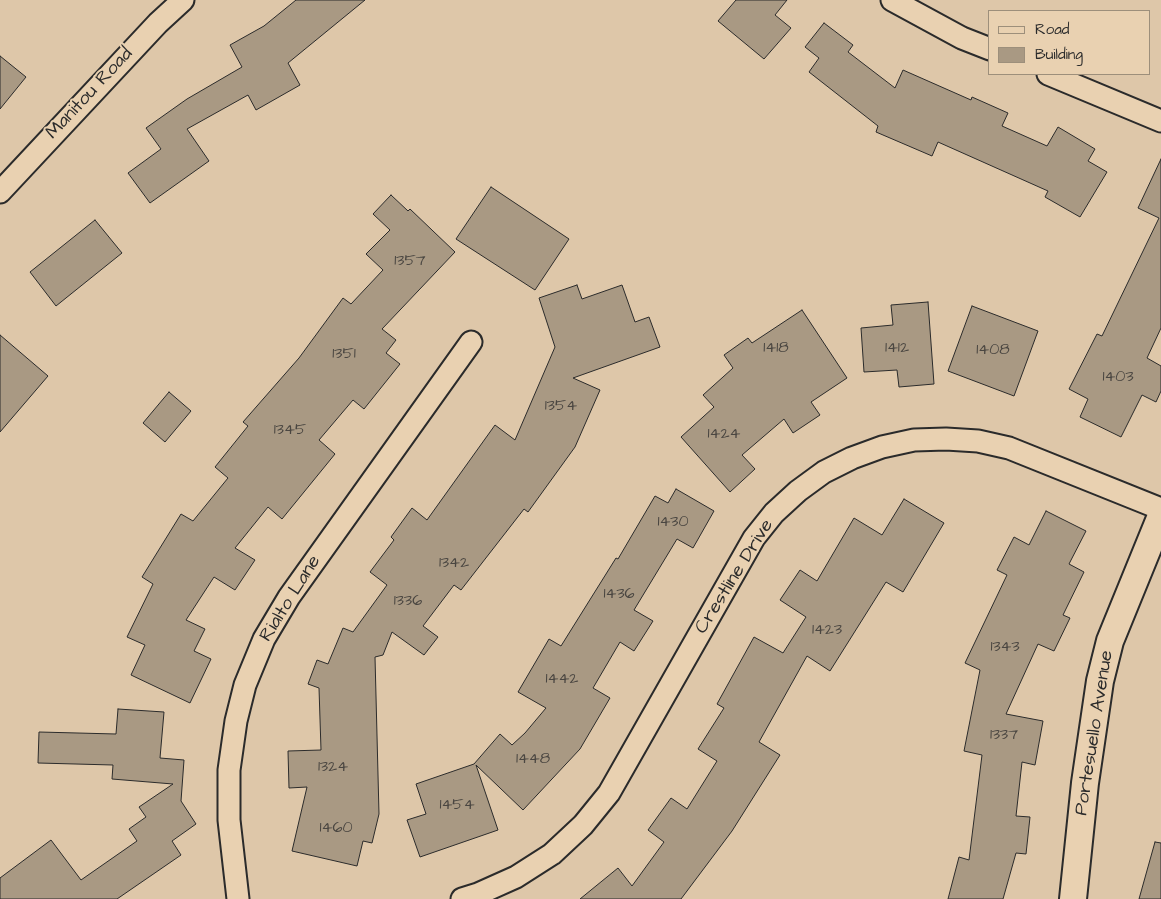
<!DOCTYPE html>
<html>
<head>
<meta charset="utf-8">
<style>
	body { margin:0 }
	#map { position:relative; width:1161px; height:899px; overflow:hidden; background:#dec7a9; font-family:"Architects Daughter",sans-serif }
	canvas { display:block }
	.legend { position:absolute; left:988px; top:10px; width:162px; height:65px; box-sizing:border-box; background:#e9d1b1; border:1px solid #9d8f7b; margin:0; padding:6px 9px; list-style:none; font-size:15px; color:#2b2b2b }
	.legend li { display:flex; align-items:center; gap:10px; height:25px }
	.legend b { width:25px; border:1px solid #9d8f7b }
</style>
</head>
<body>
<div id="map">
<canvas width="1161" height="899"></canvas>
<ul class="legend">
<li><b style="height:6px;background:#e9d1b1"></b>Road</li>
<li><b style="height:14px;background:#a99983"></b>Building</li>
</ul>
</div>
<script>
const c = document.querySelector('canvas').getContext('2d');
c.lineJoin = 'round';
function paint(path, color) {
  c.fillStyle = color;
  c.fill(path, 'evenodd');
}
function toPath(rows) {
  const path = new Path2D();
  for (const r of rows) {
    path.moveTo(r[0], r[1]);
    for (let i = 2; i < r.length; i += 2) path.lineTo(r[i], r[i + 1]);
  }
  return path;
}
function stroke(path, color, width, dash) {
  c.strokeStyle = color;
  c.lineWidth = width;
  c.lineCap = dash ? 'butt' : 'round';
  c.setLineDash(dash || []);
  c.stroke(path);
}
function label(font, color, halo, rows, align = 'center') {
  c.font = font + ' "Architects Daughter",sans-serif';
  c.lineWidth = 4;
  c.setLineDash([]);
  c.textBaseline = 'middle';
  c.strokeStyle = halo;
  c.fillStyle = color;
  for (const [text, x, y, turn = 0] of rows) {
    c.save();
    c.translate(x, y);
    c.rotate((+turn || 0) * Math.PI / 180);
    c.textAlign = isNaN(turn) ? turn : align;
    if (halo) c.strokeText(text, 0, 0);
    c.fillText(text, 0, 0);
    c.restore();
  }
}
const building = toPath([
	[296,0,365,0,288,63,300,85,256,110,248,95,187,129,209,161,150,203,128,173,161,149,146,128,187,99,242,67,230,45,264,26,296,0],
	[736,0,787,0,775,15,791,28,764,59,718,21,736,0],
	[824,23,853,45,848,52,895,88,903,70,971,100,972,97,1008,113,1002,126,1047,146,1058,127,1095,149,1088,161,1107,172,1080,217,1045,197,1048,191,938,142,932,156,876,132,878,126,809,72,819,58,805,47,824,23],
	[0,56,26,77,0,109,0,56],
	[1161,159,1161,328,1147,358,1161,366,1161,391,1156,402,1142,395,1121,437,1080,417,1088,399,1069,389,1097,334,1102,336,1159,218,1138,208,1161,159],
	[491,187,569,239,535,290,456,239,491,187],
	[391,195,408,211,410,209,455,252,382,329,396,340,386,353,400,364,364,409,353,400,319,440,335,454,282,519,268,507,235,548,255,560,235,590,214,577,186,620,205,629,194,651,211,659,190,703,131,675,145,645,127,637,153,584,142,577,181,514,193,521,228,478,215,467,248,426,243,422,299,358,343,298,351,304,383,270,366,254,390,230,373,214,391,195],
	[95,220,122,253,56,306,30,272,95,220],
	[577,285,582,299,622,285,635,322,649,317,660,347,573,378,600,390,575,447,528,512,524,509,461,590,454,585,423,626,438,637,424,655,392,632,383,655,375,657,379,814,372,843,363,841,357,866,292,851,307,787,289,788,288,751,321,750,319,688,308,684,317,660,328,664,343,628,353,632,387,585,370,572,394,540,391,537,412,508,427,520,495,425,515,440,555,347,539,298,577,285],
	[928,302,934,384,899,387,897,370,864,372,861,328,893,325,891,305,928,302],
	[972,306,1038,331,1014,396,948,371,972,306],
	[802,310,847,378,811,402,820,415,793,433,784,419,742,455,755,469,730,492,681,437,714,407,703,395,733,368,724,355,748,338,752,343,802,310],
	[0,335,48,376,0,432,0,335],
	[169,392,191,411,165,442,143,423,169,392],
	[676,489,714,511,693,548,677,539,634,610,653,621,634,651,620,642,593,688,610,698,580,749,523,810,476,765,498,830,420,857,407,820,426,814,416,784,474,764,500,734,512,745,525,733,546,708,518,692,549,639,561,646,616,558,618,559,655,496,668,503,676,489],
	[904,499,944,523,903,592,886,582,830,671,807,656,759,742,780,755,732,831,681,899,580,899,618,868,632,886,664,842,648,830,671,798,687,809,717,761,698,749,724,708,717,704,754,637,783,653,806,617,780,600,800,570,817,581,854,518,882,535,904,499],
	[1046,511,1086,531,1069,564,1084,572,1063,615,1070,618,1054,651,1038,644,1006,714,1043,721,1035,765,1022,762,1016,816,1030,817,1026,854,1016,853,1003,899,948,899,959,857,969,860,982,755,964,751,980,670,965,663,1007,575,997,570,1014,537,1029,545,1046,511],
	[118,709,164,712,160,758,184,760,181,801,196,824,172,841,181,855,117,899,0,899,0,878,51,840,81,880,137,841,129,829,146,817,139,807,173,784,112,779,113,765,38,763,39,732,116,734,118,709],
	[1155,842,1161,843,1161,899,1139,899,1155,842]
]);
paint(building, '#a99983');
stroke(building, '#2b2b2b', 1);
const minor = toPath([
	[892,0,962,38,990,49],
	[1048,74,1161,121],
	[0,192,158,23,183,0],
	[238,899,229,820,229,770,236,721,245,685,264,639,289,597,471,342],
	[462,899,478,894,516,877,552,854,583,825,609,793,754,538,774,513,798,491,824,472,852,458,882,447,914,440,946,439,978,441,1009,448,1161,509]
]);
const tertiary = toPath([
	[1073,899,1085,783,1100,681,1110,641,1161,516]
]);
stroke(minor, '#2b2b2b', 25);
stroke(tertiary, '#2b2b2b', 30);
stroke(minor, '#e9d1b1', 21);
stroke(tertiary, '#e9d1b1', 26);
label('16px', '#4a4641', null, [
	["1357",410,262],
	["1418",776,349],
	["1412",897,349],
	["1408",993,351],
	["1351",344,355],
	["1403",1118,378],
	["1354",561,407],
	["1345",290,431],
	["1424",724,435],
	["1430",673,523],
	["1342",454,564],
	["1436",619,595],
	["1336",408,602],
	["1423",827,631],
	["1343",1005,648],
	["1442",562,680],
	["1337",1004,736],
	["1448",533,760],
	["1324",333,768],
	["1454",457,806],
	["1460",336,829]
]);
label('19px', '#2b2b2b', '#e9d1b1', [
	["Manitou Road",90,94,-47],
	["Crestline Drive",735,577,-58],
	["Rialto Lane",291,599,-58],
	["Portesuello Avenue",1095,733,-81]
]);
</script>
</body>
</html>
